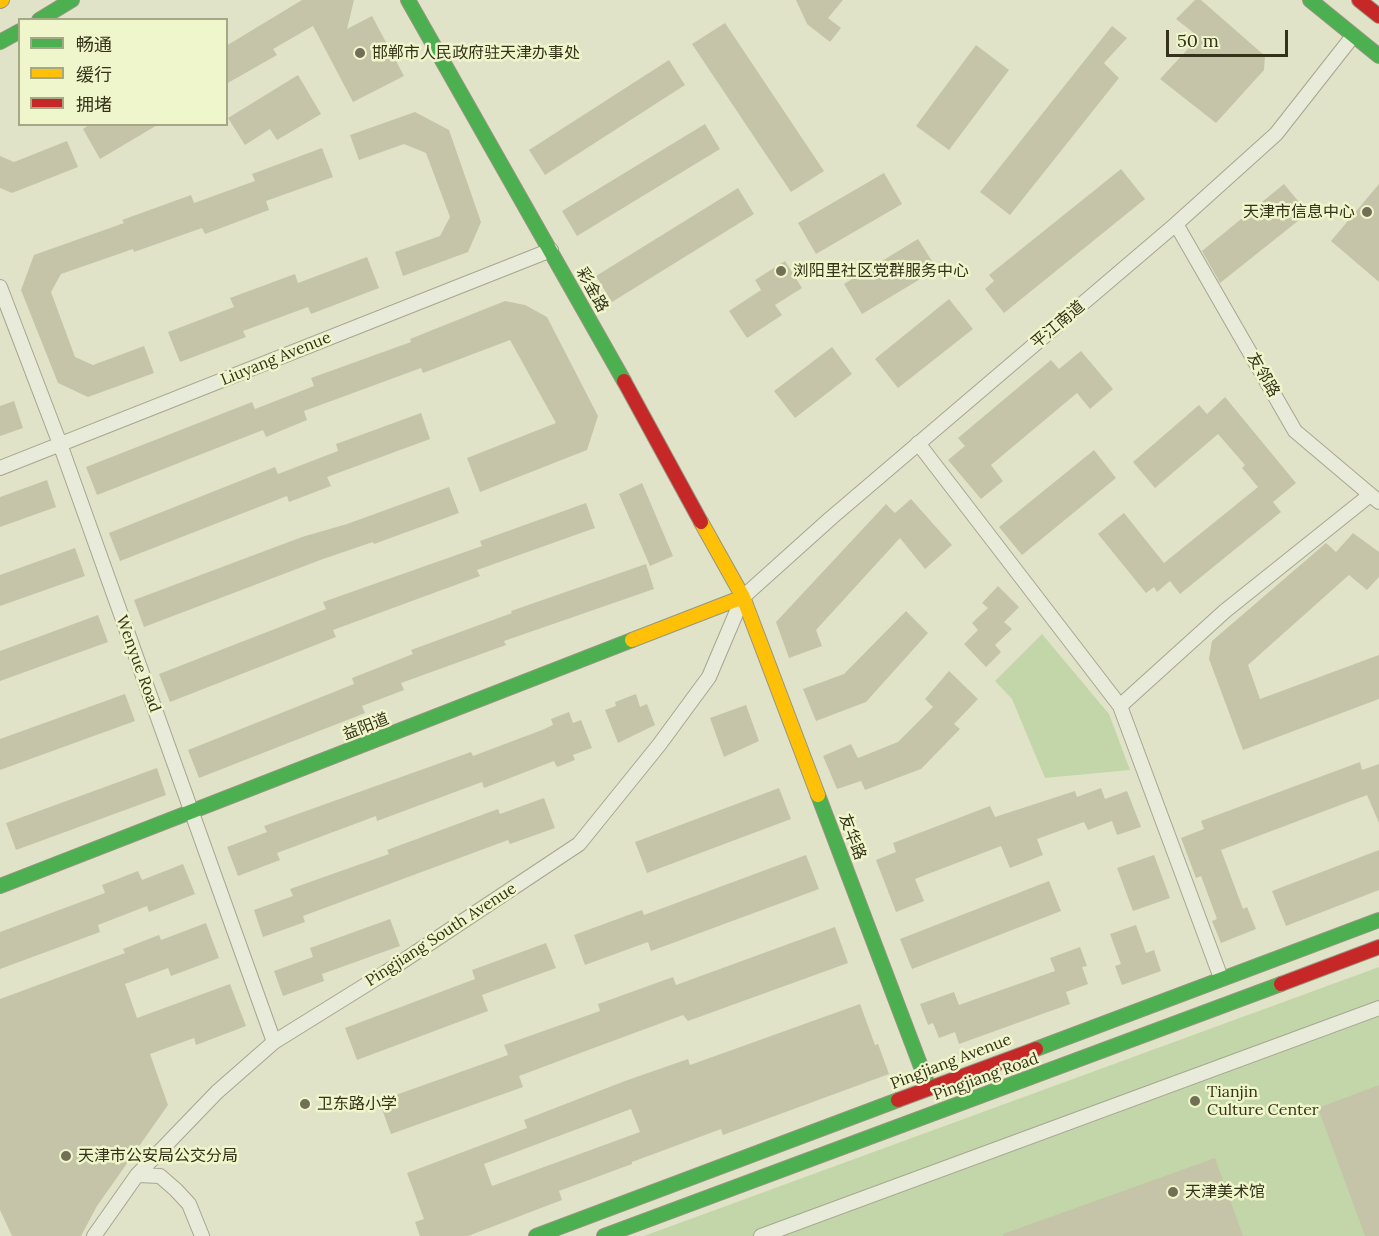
<!DOCTYPE html>
<html>
<head>
<meta charset="utf-8">
<style>
	body { margin:0 }
	#map { position:relative; width:1379px; height:1236px; overflow:hidden; background:#e0e3c7; font-family:Lora,"Noto Sans SC",serif }
	canvas { display:block }
	.legend { position:absolute; left:18px; top:18px; width:210px; height:108px; box-sizing:border-box; background:#f0f6cb; border:2px solid #a5a884; margin:0; padding:8px 10px; list-style:none; font-size:18px; color:#35321a }
	.legend li { display:flex; align-items:center; gap:12px; height:30px }
	.legend b { width:30px; border:2px solid #a5a884 }
	.scale { position:absolute; left:1166px; top:30px; width:122px; height:27px; box-sizing:border-box; border:3px solid #35321a; border-top:0; padding-left:8px; font-size:18px; line-height:21px; white-space:nowrap; color:#35321a; -webkit-text-stroke:4px #f0f6cb; paint-order:stroke }
</style>
</head>
<body>
<div id="map">
<canvas width="1379" height="1236"></canvas>
<ul class="legend">
<li><b style="height:8px;background:#4caf50"></b>畅通</li>
<li><b style="height:8px;background:#ffc107"></b>缓行</li>
<li><b style="height:8px;background:#c62828"></b>拥堵</li>
</ul>
<div class="scale">50 m</div>
</div>
<script>
const c = document.querySelector('canvas').getContext('2d');
c.lineJoin = 'round';
function paint(path, color) {
  c.fillStyle = color;
  c.fill(path, 'evenodd');
}
function toPath(rows) {
  const path = new Path2D();
  for (const r of rows) {
    path.moveTo(r[0], r[1]);
    for (let i = 2; i < r.length; i += 2) path.lineTo(r[i], r[i + 1]);
  }
  return path;
}
function stroke(path, color, width, dash) {
  c.strokeStyle = color;
  c.lineWidth = width;
  c.lineCap = dash ? 'butt' : 'round';
  c.setLineDash(dash || []);
  c.stroke(path);
}
function label(font, color, halo, rows, align = 'center') {
  c.font = font + ' Lora,"Noto Sans SC",serif';
  c.lineWidth = 5;
  c.setLineDash([]);
  c.textBaseline = 'middle';
  c.strokeStyle = halo;
  c.fillStyle = color;
  for (const [text, x, y, turn = 0] of rows) {
    c.save();
    c.translate(x, y);
    c.rotate((+turn || 0) * Math.PI / 180);
    c.textAlign = isNaN(turn) ? turn : align;
    if (halo) c.strokeText(text, 0, 0);
    c.fillText(text, 0, 0);
    c.restore();
  }
}
paint(toPath([
	[1042,634,1109,714,1130,770,1045,778,1012,699,995,681],
	[1379,967,1379,1236,644,1236]
]), '#c3d6a9');
paint(toPath([
	[302,0,354,0,347,29,372,16,404,76,353,102,313,26,273,49,277,55,226,84,226,46],
	[796,0,843,0,828,18,841,28,830,42,807,24],
	[1195,0,1201,0,1265,56,1264,70,1216,123,1160,79,1199,37,1176,19],
	[725,23,824,171,791,192,692,44],
	[1112,26,1127,38,1104,63,1119,78,1010,215,980,192],
	[976,45,1009,70,949,150,916,126],
	[669,60,685,85,545,175,529,150],
	[298,75,321,114,277,140,270,129,245,145,228,118],
	[415,112,449,130,481,222,468,252,403,276,395,252,440,236,450,217,426,153,404,144,359,160,350,135],
	[90,124,159,124,100,159,83,129],
	[705,124,720,149,577,236,562,211],
	[67,141,78,167,12,193,0,188,0,156,14,162],
	[322,148,333,177,266,201,269,210,205,234,202,228,134,252,133,249,61,274,51,292,75,357,93,365,144,346,154,373,88,397,58,383,21,290,34,255,124,223,122,220,191,195,194,203,255,181,252,174],
	[1121,169,1145,199,1004,313,985,289,994,281,989,275],
	[884,173,902,204,816,254,798,223],
	[1284,184,1308,213,1220,283,1202,251],
	[1379,184,1379,282,1331,241],
	[738,188,754,214,612,302,596,276],
	[918,239,937,269,862,314,844,284],
	[367,257,379,288,311,314,308,307,243,331,246,337,180,362,168,332,234,307,230,298,295,274,298,283],
	[785,261,802,288,775,305,782,315,747,338,729,311,761,290,755,280],
	[949,299,973,329,898,388,875,359],
	[505,301,525,305,547,317,598,416,587,450,480,492,467,458,556,423,510,340,423,373,421,368,304,411,307,420,266,437,263,430,97,495,86,467,252,402,255,409,314,386,311,378,411,342,410,339],
	[832,347,852,374,795,418,774,391],
	[1081,351,1113,389,1090,409,1077,393,991,465,1003,481,981,499,948,460,965,446,958,438,1051,360,1059,369],
	[1225,397,1296,483,1273,502,1281,512,1180,594,1170,581,1157,592,1154,587,1146,593,1098,534,1124,513,1164,563,1258,487,1242,468,1245,465,1218,434,1155,488,1133,462,1199,405,1207,414],
	[14,401,23,428,0,436,0,406],
	[421,413,430,439,327,477,331,486,289,502,287,496,120,561,109,533,275,467,278,474,338,451,336,444],
	[1094,450,1116,478,1022,555,999,527],
	[47,480,56,507,0,527,0,497],
	[642,483,673,556,650,566,619,494],
	[449,487,459,513,374,544,373,542,323,559,144,627,134,600,302,537,347,524],
	[911,499,952,545,925,569,900,538,816,630,822,646,789,658,776,622,886,504,895,513],
	[586,503,595,528,477,570,480,576,333,630,336,637,170,702,159,674,326,609,323,602,482,546,480,541],
	[1353,533,1379,552,1379,577,1367,590,1349,575,1248,665,1260,699,1379,655,1379,699,1243,750,1209,659,1212,641,1326,543,1336,552],
	[75,548,85,576,0,606,0,575],
	[646,564,654,589,504,641,506,645,401,683,404,690,362,706,365,713,199,778,188,750,354,684,352,678,413,654,411,650,512,613,511,611],
	[998,586,1019,607,1004,622,1012,629,995,645,1001,652,986,667,964,644,978,630,972,623,988,608,982,603],
	[906,611,928,633,866,702,816,721,803,689,844,674],
	[98,615,108,642,0,681,0,651],
	[949,671,978,699,954,724,960,729,921,769,865,790,861,781,837,789,823,756,851,744,858,758,898,742,933,707,925,699],
	[125,694,135,721,0,770,0,739],
	[636,694,640,707,647,704,655,725,618,743,605,710,616,706,615,702],
	[746,705,759,741,724,757,710,718],
	[569,712,573,723,581,720,592,748,573,755,575,760,557,767,554,761,484,788,482,782,377,821,376,816,277,853,280,860,238,876,227,847,267,832,264,826,471,752,473,756,542,730,553,725,551,719],
	[1360,762,1362,770,1379,764,1379,823,1367,795,1221,850,1243,909,1247,907,1256,929,1221,943,1212,921,1217,919,1201,876,1196,878,1181,838,1204,829,1201,821],
	[157,768,166,795,16,850,6,823],
	[779,788,791,819,647,873,635,842],
	[1101,788,1105,799,1127,791,1141,827,1117,835,1112,821,1088,830,1084,822,1037,839,1043,855,1010,868,1001,846,915,879,924,901,896,912,876,860,896,852,893,843,990,806,995,817,1075,791,1077,797],
	[544,798,555,828,510,844,508,840,303,916,305,922,263,937,254,910,293,896,290,889,389,854,387,850,498,809,500,814],
	[1379,850,1379,890,1286,926,1272,891],
	[806,855,819,889,651,951,648,942,585,965,574,935,642,910,644,915],
	[1154,855,1170,898,1133,911,1117,868],
	[183,864,195,894,149,912,147,906,98,925,100,932,0,969,0,932,105,893,102,885,138,871,142,880],
	[1049,881,1061,911,912,969,900,939],
	[390,919,400,946,322,974,324,981,283,996,274,971,313,957,310,948],
	[206,923,219,958,171,976,168,968,125,984,137,1018,230,984,246,1026,196,1045,194,1038,150,1054,168,1105,97,1206,81,1236,12,1236,0,1210,0,999,125,953,123,949,159,935,161,940],
	[1136,925,1146,953,1154,950,1161,971,1122,985,1115,966,1121,964,1110,934],
	[835,927,848,963,688,1021,683,1015,591,1049,519,1076,523,1087,391,1134,379,1101,508,1055,504,1045,600,1011,598,1004,673,977,676,985],
	[546,943,556,968,482,995,488,1011,357,1060,345,1028,475,979,472,970],
	[1080,947,1087,966,1082,967,1088,984,1066,992,1070,1004,959,1044,955,1032,939,1038,933,1023,928,1025,920,1004,954,992,959,1005,1055,971,1050,958],
	[860,1004,875,1045,878,1044,889,1074,723,1135,721,1129,632,1162,632,1164,559,1191,562,1200,468,1236,420,1236,415,1222,424,1219,407,1173,527,1128,524,1120,625,1081,688,1059,690,1065],
	[631,1109,640,1132,492,1186,484,1164],
	[1379,1085,1379,1236,1365,1236,1318,1108],
	[1215,1158,1243,1236,1003,1236,1003,1234]
]), '#c5c4a8');
const street = toPath([
	[1176,224,1295,431,1379,502],
	[0,287,60,444,274,1042],
	[918,443,1120,706,1221,978],
	[0,468,551,250],
	[1120,706,1225,611,1370,495],
	[137,1175,160,1176,176,1190,189,1204,202,1236],
	[94,1236,137,1175,217,1092,274,1042,385,973,579,844,659,745,709,677,743,597,831,518,1176,224,1276,134,1353,36],
	[761,1236,1379,1008]
]);
const fast = toPath([
	[408,0,624,381],
	[1310,0,1379,56],
	[39,20,72,0],
	[0,42,20,31],
	[818,795,929,1088],
	[0,886,632,640],
	[1036,1049,1379,920],
	[536,1236,898,1100],
	[604,1236,1281,984]
]);
const slow = toPath([
	[0,1,2,0],
	[701,522,743,597,818,795],
	[632,640,743,597]
]);
const jam = toPath([
	[1359,0,1379,16],
	[624,381,701,522],
	[1281,984,1379,947],
	[898,1100,1036,1049]
]);
stroke(street, '#a6a691', 16);
stroke(fast, '#959681', 16);
stroke(slow, '#959681', 16);
stroke(jam, '#959681', 16);
stroke(street, '#e8ebd9', 14);
stroke(fast, '#4caf50', 14);
stroke(slow, '#ffc107', 14);
stroke(jam, '#c62828', 14);
for (const [x, y, r, color] of [
	[360,53,6,"#717057"],
	[1367,212,6,"#717057"],
	[781,271,6,"#717057"],
	[1195,1101,6,"#717057"],
	[305,1104,6,"#717057"],
	[66,1156,6,"#717057"],
	[1173,1192,6,"#717057"]
]) {
  const dot = new Path2D();
  dot.arc(x, y, r, 0, 2 * Math.PI);
  c.fillStyle = color;
  c.fill(dot);
  stroke(dot, '#f0f6cb', 2);
}
label('16px', '#35321a', '#f0f6cb', [
	["邯郸市人民政府驻天津办事处",372,53],
	["天津市信息中心",1355,212,"right"],
	["浏阳里社区党群服务中心",793,271],
	["Tianjin",1207,1092],
	["Culture Center",1207,1110],
	["卫东路小学",317,1104],
	["天津市公安局公交分局",78,1156],
	["天津美术馆",1185,1192]
], 'left');
label('16px', '#35321a', '#f0f6cb', [
	["彩金路",592,290,61],
	["平江南道",1058,325,-40],
	["Liuyang Avenue",276,359,-22],
	["友邻路",1263,375,60],
	["Wenyue Road",138,664,70],
	["益阳道",366,727,-21],
	["友华路",852,837,69],
	["Pingjiang South Avenue",441,935,-33],
	["Pingjiang Avenue",951,1062,-21],
	["Pingjiang Road",986,1077,-20]
]);
</script>
</body>
</html>
